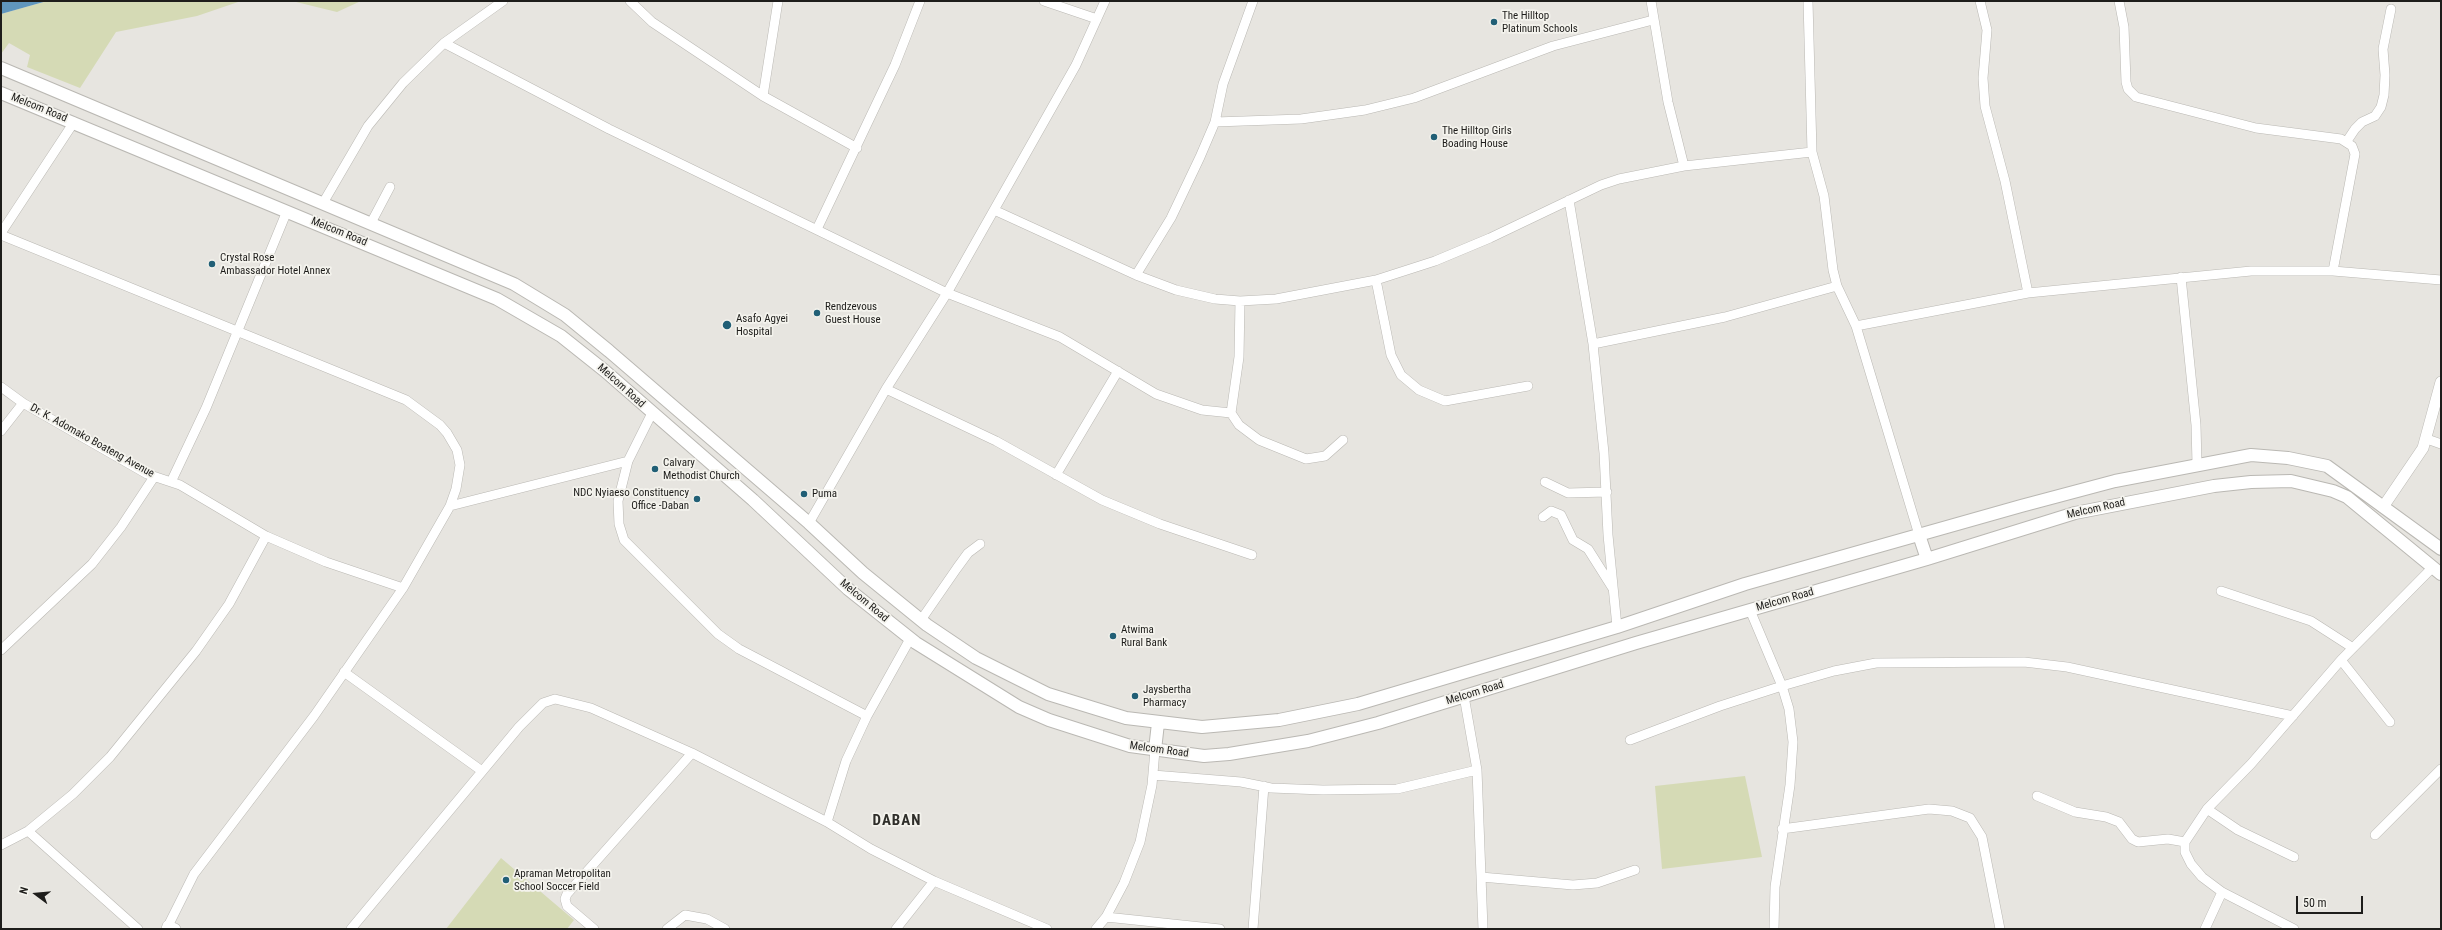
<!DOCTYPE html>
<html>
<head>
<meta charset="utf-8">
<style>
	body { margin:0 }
	#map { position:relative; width:2442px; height:930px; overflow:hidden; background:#e7e5e0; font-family:"Roboto Condensed",sans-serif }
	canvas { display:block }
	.frame { position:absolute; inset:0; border:2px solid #1e1d1b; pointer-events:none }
	.north { position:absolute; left:16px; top:874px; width:40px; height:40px; -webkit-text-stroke:3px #f4f3ed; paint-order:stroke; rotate:286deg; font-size:11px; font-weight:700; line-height:16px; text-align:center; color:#1e1d1b }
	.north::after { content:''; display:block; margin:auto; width:14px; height:18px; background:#1e1d1b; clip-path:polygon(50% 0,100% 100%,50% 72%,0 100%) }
	.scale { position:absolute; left:2296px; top:896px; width:67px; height:18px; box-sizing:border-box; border:2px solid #1e1d1b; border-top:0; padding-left:5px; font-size:12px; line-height:14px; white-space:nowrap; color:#1e1d1b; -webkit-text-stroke:3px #f4f3ed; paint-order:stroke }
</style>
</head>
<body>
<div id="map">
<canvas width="2442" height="930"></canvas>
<div class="frame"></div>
<div class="north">N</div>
<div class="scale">50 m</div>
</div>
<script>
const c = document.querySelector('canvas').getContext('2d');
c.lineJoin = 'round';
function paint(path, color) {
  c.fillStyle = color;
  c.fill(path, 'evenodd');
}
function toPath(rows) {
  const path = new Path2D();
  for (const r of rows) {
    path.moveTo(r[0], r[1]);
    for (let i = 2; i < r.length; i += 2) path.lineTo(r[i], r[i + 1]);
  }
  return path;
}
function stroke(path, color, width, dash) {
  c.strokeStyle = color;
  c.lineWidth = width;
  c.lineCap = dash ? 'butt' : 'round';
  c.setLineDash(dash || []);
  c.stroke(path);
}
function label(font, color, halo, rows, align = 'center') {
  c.font = font + ' "Roboto Condensed",sans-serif';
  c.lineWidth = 3.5;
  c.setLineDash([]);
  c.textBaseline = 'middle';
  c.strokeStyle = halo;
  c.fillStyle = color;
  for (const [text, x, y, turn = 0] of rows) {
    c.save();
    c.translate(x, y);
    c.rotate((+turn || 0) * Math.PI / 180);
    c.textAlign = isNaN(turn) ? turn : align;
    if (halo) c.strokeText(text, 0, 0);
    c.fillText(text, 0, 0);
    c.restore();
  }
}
paint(toPath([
	[47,1,241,1,197,16,116,32,80,88,27,67,30,55,9,43,1,54,1,14],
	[292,1,361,1,337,12],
	[1745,776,1762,857,1662,869,1655,786],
	[501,858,574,920,567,929,446,929]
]), '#d5dab5');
paint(toPath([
	[1,1,47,1,1,14]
]), '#6096bd');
const minor = toPath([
	[630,1,652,22,763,96,857,148],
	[1044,1,1097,19],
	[1651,1,1668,102,1684,166],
	[1808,1,1812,152,1824,196,1833,270,1837,286,1856,326,1919,535],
	[1980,1,1987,30,1983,78,1985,106,2005,181,2028,293],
	[2119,1,2124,27,2126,82,2128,89,2136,97,2256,128,2341,139,2352,146,2355,154,2333,271],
	[444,43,609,129,947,293,1060,337,1156,394,1202,410,1231,413],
	[763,96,778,1],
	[1215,122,1301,119,1365,110,1414,98,1553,46,1653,20],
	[2347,141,2355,129,2362,122,2375,116,2381,107,2384,95,2385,75,2383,49,2391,9],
	[1569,200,1593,344,1604,453,1608,535,1617,627],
	[323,203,368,126,403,83,444,43,503,1],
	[994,210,1136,275,1176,290,1215,299,1240,301,1276,299,1376,280,1435,261,1490,238,1601,185,1619,179,1684,166,1812,152],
	[371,223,390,187],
	[817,229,895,65,920,1],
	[1,233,74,122],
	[1,235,406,400,440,425,447,433,457,450,460,465,456,489,450,506,403,588,314,716,194,874,168,926],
	[1136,275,1171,218,1200,157,1215,122,1223,84,1253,1],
	[2181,277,2196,425,2197,464],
	[1376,280,1391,355,1401,375,1419,390,1445,401,1528,386],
	[1240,301,1239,357,1231,413,1239,425,1259,440,1306,459,1325,456,1343,440],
	[1856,326,2028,293,2251,271,2333,271,2441,280],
	[1593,344,1725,317,1837,286],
	[1,387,23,403,147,474,180,485,266,536,326,562,403,588],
	[886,389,996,441,1102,500,1160,524,1252,555],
	[652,413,628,461,618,501,619,524,624,540,718,634,739,649,867,716],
	[1,431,23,403],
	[2427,439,2441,444],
	[1056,475,1118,371],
	[171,482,206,408,287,211],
	[1545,482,1568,493,1607,492],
	[450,506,628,461],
	[1543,517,1551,511,1561,515,1573,540,1588,549,1612,587],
	[809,523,886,389,947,293,1076,65,1105,1],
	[2221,591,2311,621,2353,648],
	[1750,610,1782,686,1789,709,1793,742,1790,785,1775,887,1774,929],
	[921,620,957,568,968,553,980,544],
	[1,650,92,564,121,527,154,477],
	[2341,660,2390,722],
	[344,672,482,771],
	[1464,696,1477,770,1483,929],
	[1630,740,1720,706,1782,686,1834,671,1876,663,2024,662,2067,667,2293,716],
	[1153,775,1241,782,1271,788,1323,790,1397,789,1477,770],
	[2037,796,2075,812,2106,817,2119,822,2132,839,2138,842,2168,839,2185,842],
	[2207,809,2238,830,2294,857],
	[827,822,846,761,867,716,910,639],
	[1782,829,1929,809,1952,811,1970,818,1982,837,2000,929],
	[28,831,138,929],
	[2375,835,2441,769],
	[1,845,28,831,73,794,110,757,196,651,229,604,266,536],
	[1481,877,1573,885,1597,883,1635,870],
	[1106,917,1220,929],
	[351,929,519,727,543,703,555,699,591,708,692,753,827,822,871,849,934,881,1047,929],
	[594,929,567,906,565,899,567,894,692,753],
	[667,929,685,915,707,919,725,929],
	[896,929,934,881],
	[1096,929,1106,917,1124,883,1140,842,1152,785,1155,750],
	[1253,929,1264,786],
	[2205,929,2222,892],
	[2294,929,2222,892,2202,877,2191,864,2185,852,2185,842,2207,809,2251,764,2341,660,2433,567]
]);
const tertiary = toPath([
	[2383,507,2423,448,2441,382],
	[167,929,168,926,175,929]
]);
const secondary = toPath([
	[1,68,514,284,565,315,609,351,809,523,863,573,927,625,976,658,1048,694,1126,718,1202,727,1279,720,1358,704,1617,627,1745,584,2021,506,2115,481,2251,455,2288,458,2327,466,2441,549],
	[1,93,497,299,561,336,605,371,753,500,848,589,916,643,1019,707,1049,720,1130,746,1204,756,1229,754,1308,741,1378,723,1636,643,1927,559,2075,513,2214,486,2251,482,2291,481,2333,491,2347,497,2441,574],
	[1919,535,1927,559],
	[1155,750,1158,723]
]);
stroke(minor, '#bab8b3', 10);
stroke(tertiary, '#bab8b3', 12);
stroke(secondary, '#bab8b3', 14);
stroke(minor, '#fff', 9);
stroke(tertiary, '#fff', 11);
stroke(secondary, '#fff', 12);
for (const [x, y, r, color] of [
	[1494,22,4,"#215f76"],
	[1434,137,4,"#215f76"],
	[212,264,4,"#215f76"],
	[817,313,4,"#215f76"],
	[727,325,5,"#215f76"],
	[655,469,4,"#215f76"],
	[804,494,4,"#215f76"],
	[697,499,4,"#215f76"],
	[1113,636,4,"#215f76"],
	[1135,696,4,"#215f76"],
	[506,880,4,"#215f76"]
]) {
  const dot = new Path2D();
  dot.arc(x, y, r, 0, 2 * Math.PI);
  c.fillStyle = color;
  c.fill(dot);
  stroke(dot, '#f4f3ed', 1.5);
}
label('11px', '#1e1d1b', '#f4f3ed', [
	["The Hilltop",1502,16],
	["Platinum Schools",1502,29],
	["The Hilltop Girls",1442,131],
	["Boading House",1442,144],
	["Crystal Rose",220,258],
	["Ambassador Hotel Annex",220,271],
	["Rendzevous",825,307],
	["Guest House",825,320],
	["Asafo Agyei",736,319],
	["Hospital",736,332],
	["Calvary",663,463],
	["Methodist Church",663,476],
	["NDC Nyiaeso Constituency",689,493,"right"],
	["Office -Daban",689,506,"right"],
	["Puma",812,494],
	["Atwima",1121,630],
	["Rural Bank",1121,643],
	["Jaysbertha",1143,690],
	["Pharmacy",1143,703],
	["Apraman Metropolitan",514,874],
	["School Soccer Field",514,887]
], 'left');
label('11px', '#1e1d1b', '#f4f3ed', [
	["Melcom Road",39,108,22],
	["Melcom Road",339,232,22],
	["Melcom Road",621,386,42],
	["Dr. K. Adomako Boateng Avenue",92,441,29],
	["Melcom Road",2096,509,-13],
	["Melcom Road",1785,600,-16],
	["Melcom Road",864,601,40],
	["Melcom Road",1475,693,-17],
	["Melcom Road",1159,750,8]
]);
c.letterSpacing = '1px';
label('bold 15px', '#2f2e2a', '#f4f3ed', [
	["DABAN",897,821]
]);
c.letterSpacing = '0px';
</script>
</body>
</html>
